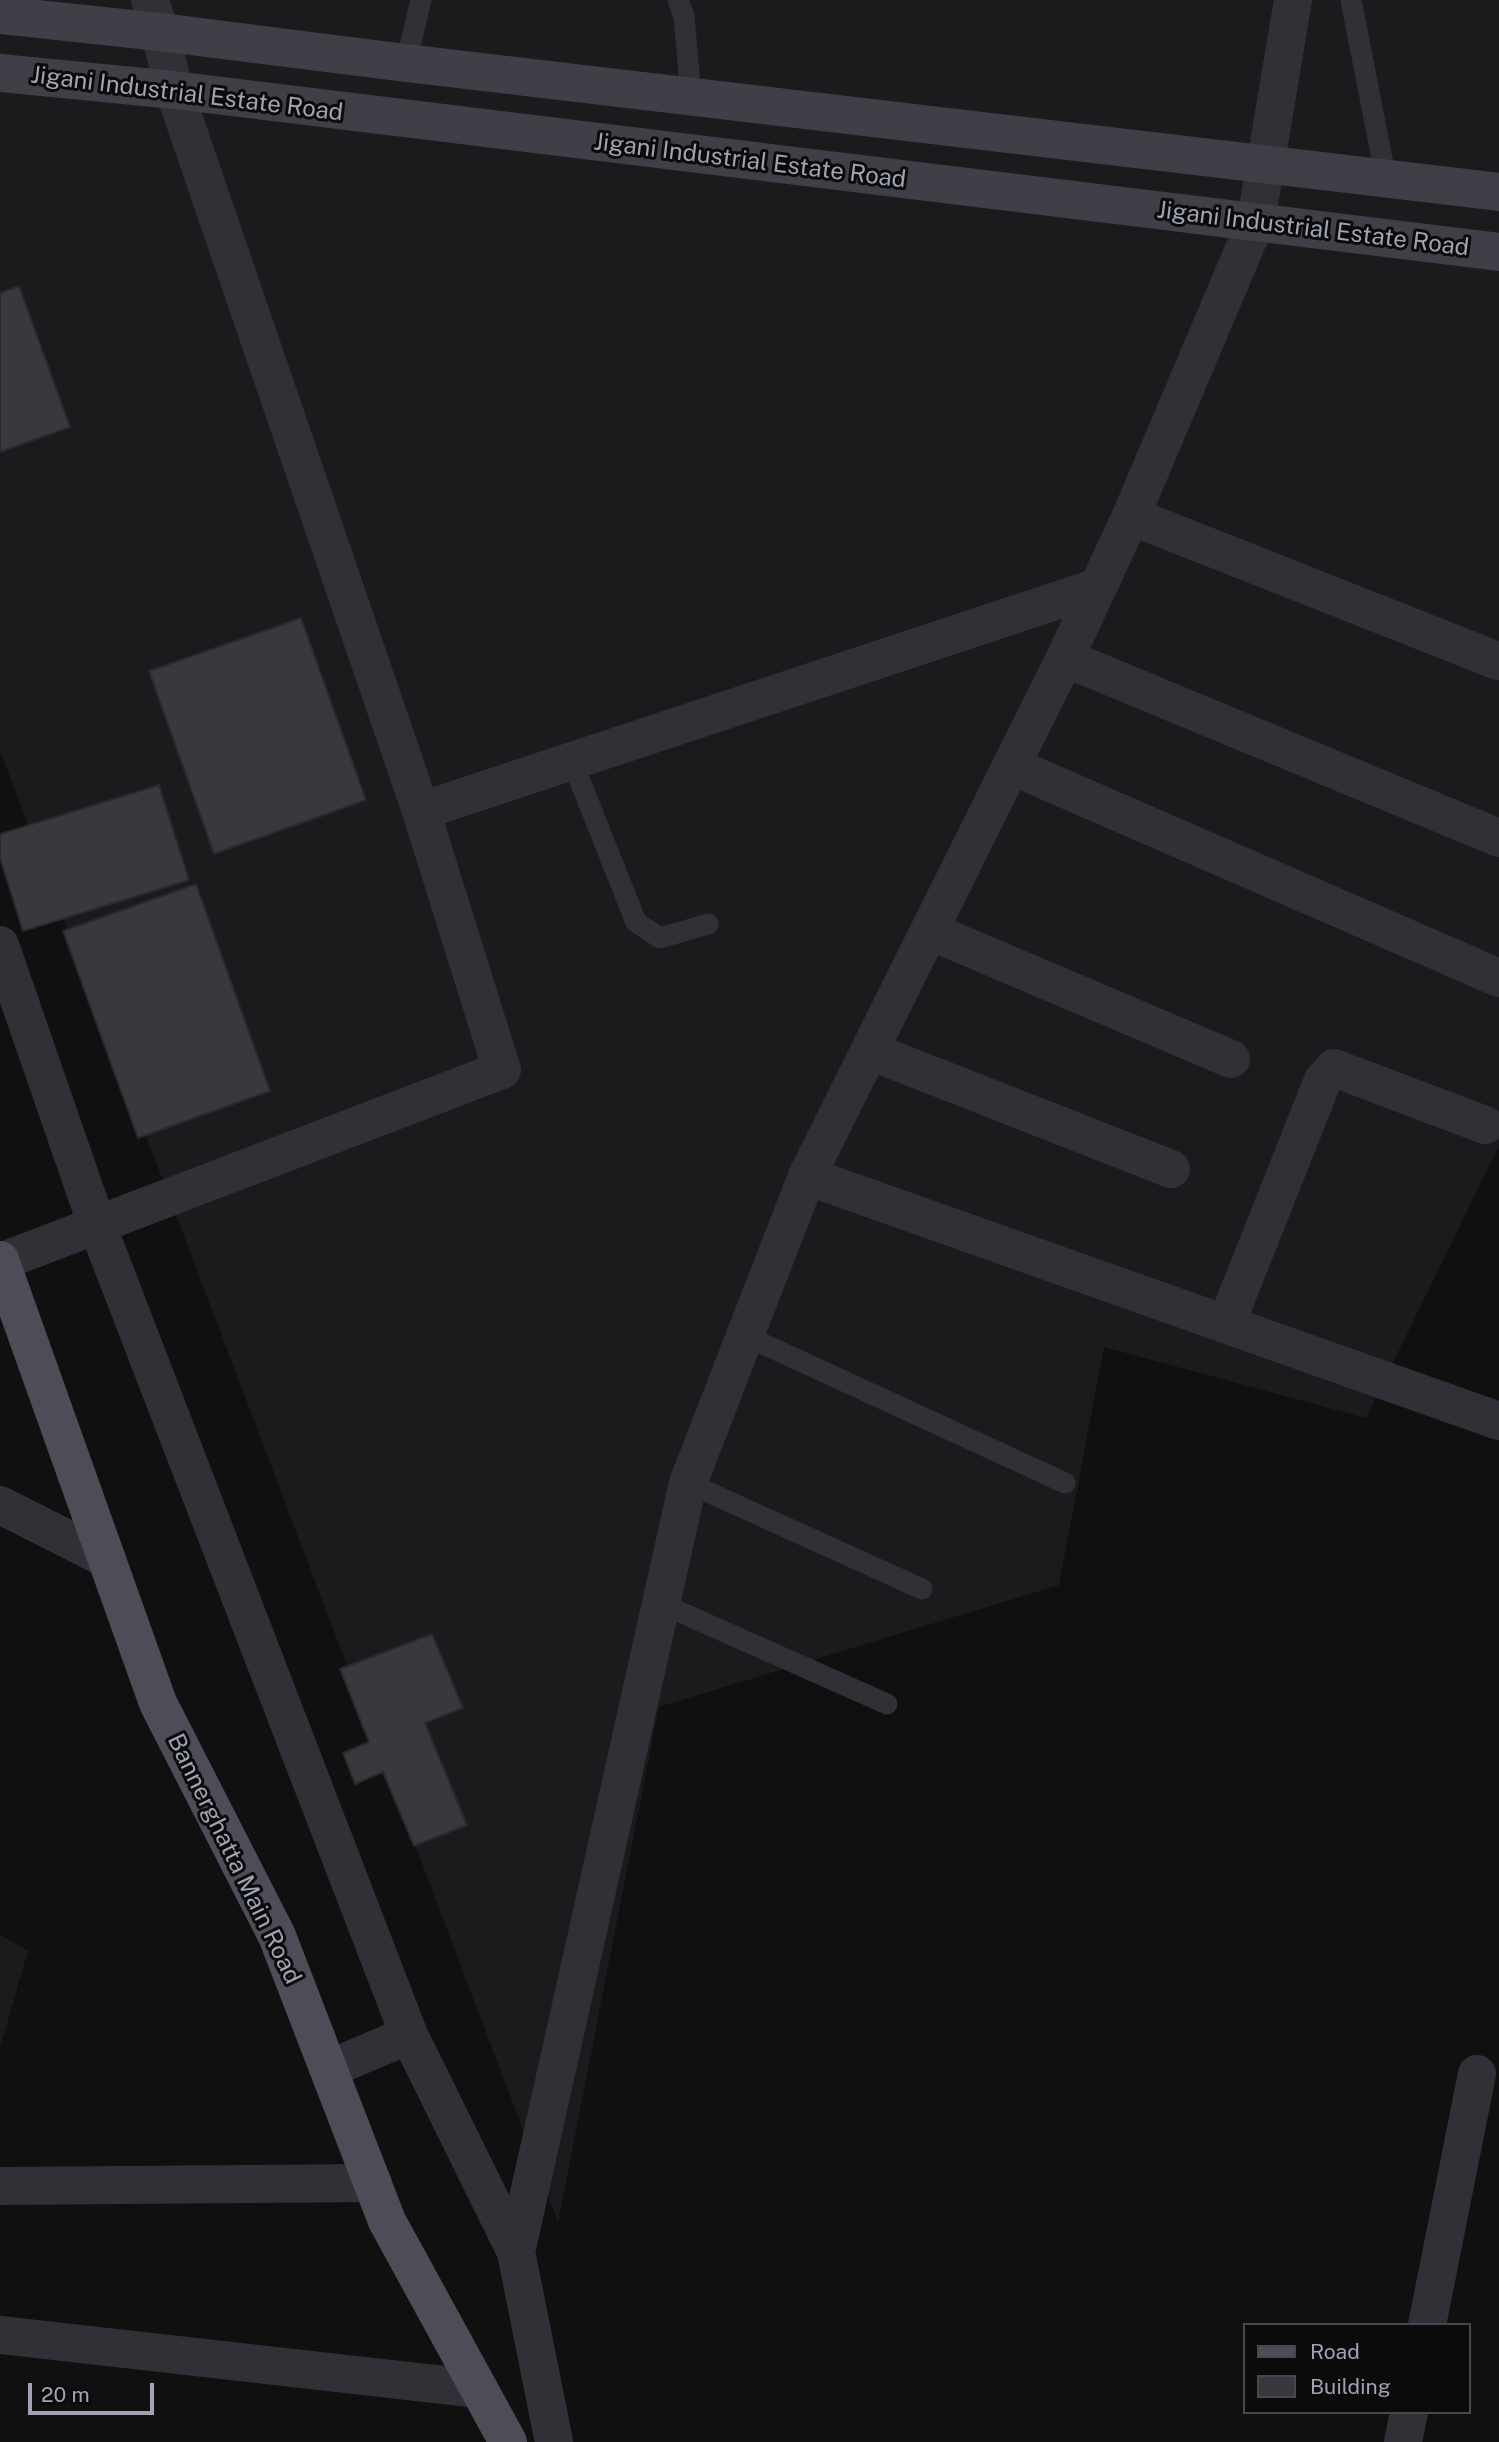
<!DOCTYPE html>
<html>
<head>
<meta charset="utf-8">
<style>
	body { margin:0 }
	#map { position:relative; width:1499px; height:2442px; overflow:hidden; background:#101011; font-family:"Public Sans",sans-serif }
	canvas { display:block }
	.legend { position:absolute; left:1243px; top:2323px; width:228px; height:91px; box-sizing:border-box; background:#0b0b0c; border:2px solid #46484f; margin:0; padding:9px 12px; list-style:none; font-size:21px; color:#9fa3b3 }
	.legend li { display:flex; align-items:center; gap:14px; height:35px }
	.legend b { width:35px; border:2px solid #46484f }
	.scale { position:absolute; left:28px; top:2383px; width:126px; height:32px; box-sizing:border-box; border:4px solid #9fa3b3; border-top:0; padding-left:9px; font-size:21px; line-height:24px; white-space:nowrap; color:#9fa3b3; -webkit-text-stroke:5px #0b0b0c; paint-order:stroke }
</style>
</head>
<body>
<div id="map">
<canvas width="1499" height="2442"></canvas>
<ul class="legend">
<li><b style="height:9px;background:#4c4d56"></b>Road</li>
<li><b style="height:19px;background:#39383e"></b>Building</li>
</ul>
<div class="scale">20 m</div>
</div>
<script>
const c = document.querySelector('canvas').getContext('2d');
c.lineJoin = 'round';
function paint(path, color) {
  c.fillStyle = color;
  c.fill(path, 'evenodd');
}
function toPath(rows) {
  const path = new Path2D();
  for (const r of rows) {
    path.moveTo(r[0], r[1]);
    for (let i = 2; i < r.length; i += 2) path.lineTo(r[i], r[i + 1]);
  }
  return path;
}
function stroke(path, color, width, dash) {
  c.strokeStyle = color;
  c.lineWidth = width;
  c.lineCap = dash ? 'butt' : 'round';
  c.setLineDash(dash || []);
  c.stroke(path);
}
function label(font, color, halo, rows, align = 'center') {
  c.font = font + ' "Public Sans",sans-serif';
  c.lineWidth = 6;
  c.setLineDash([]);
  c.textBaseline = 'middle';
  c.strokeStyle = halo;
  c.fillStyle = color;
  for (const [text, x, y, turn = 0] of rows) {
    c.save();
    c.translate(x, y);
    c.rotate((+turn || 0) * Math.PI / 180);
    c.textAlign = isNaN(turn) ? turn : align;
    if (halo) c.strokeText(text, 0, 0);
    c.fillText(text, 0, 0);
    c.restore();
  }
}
paint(toPath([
	[0,0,1499,0,1499,1146,1366,1418,1104,1347,1059,1585,659,1707,558,2222,0,751],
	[0,1934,28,1951,0,2048]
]), '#1b1b1e');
const building = toPath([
	[19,286,70,427,0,452,0,293,19,286],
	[301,618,366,800,214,854,149,671,301,618],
	[159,785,189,880,23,931,0,858,0,834,159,785],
	[196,884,270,1091,138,1138,63,931,196,884],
	[432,1634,463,1708,425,1723,467,1825,414,1846,383,1772,355,1784,343,1753,369,1742,340,1669,432,1634]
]);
paint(building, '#39383e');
stroke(building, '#2a292d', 2);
stroke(toPath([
	[678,0,684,16,691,97],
	[1351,0,1386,179],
	[406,63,421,0],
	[572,761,636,922,660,938,708,924],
	[746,1336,1065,1483],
	[688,1483,922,1589],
	[662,1604,887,1704]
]), '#303136', 21);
stroke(toPath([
	[1131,516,1498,661],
	[1065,658,1499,838],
	[1012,766,1499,978],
	[421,811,1098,587],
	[930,931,1231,1059],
	[0,945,97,1225,409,2035,516,2252],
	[870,1051,1171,1169],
	[807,1176,1499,1421],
	[0,1262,502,1070,421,811,174,90,160,32,150,0],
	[1226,1324,1323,1080,1334,1068,1485,1125],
	[0,1505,107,1559],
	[329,2069,409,2035],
	[0,2186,373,2183],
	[1427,2325,1477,2074],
	[0,2335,479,2389],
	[554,2442,516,2252,688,1483,807,1176,1065,658,1131,516,1256,221,1293,0],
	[1403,2442,1409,2412]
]), '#303136', 38);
stroke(toPath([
	[0,15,160,32,406,63,1499,192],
	[0,73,174,90,1499,252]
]), '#3e3f47', 38);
stroke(toPath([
	[0,1260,158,1703,277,1936,387,2221,508,2442]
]), '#4c4d56', 38);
label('24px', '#9fa3b3', '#0b0b0c', [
	["Jigani Industrial Estate Road",187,94,7],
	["Jigani Industrial Estate Road",750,161,7],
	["Jigani Industrial Estate Road",1313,229,7],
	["Bannerghatta Main Road",234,1859,64]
]);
</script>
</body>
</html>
